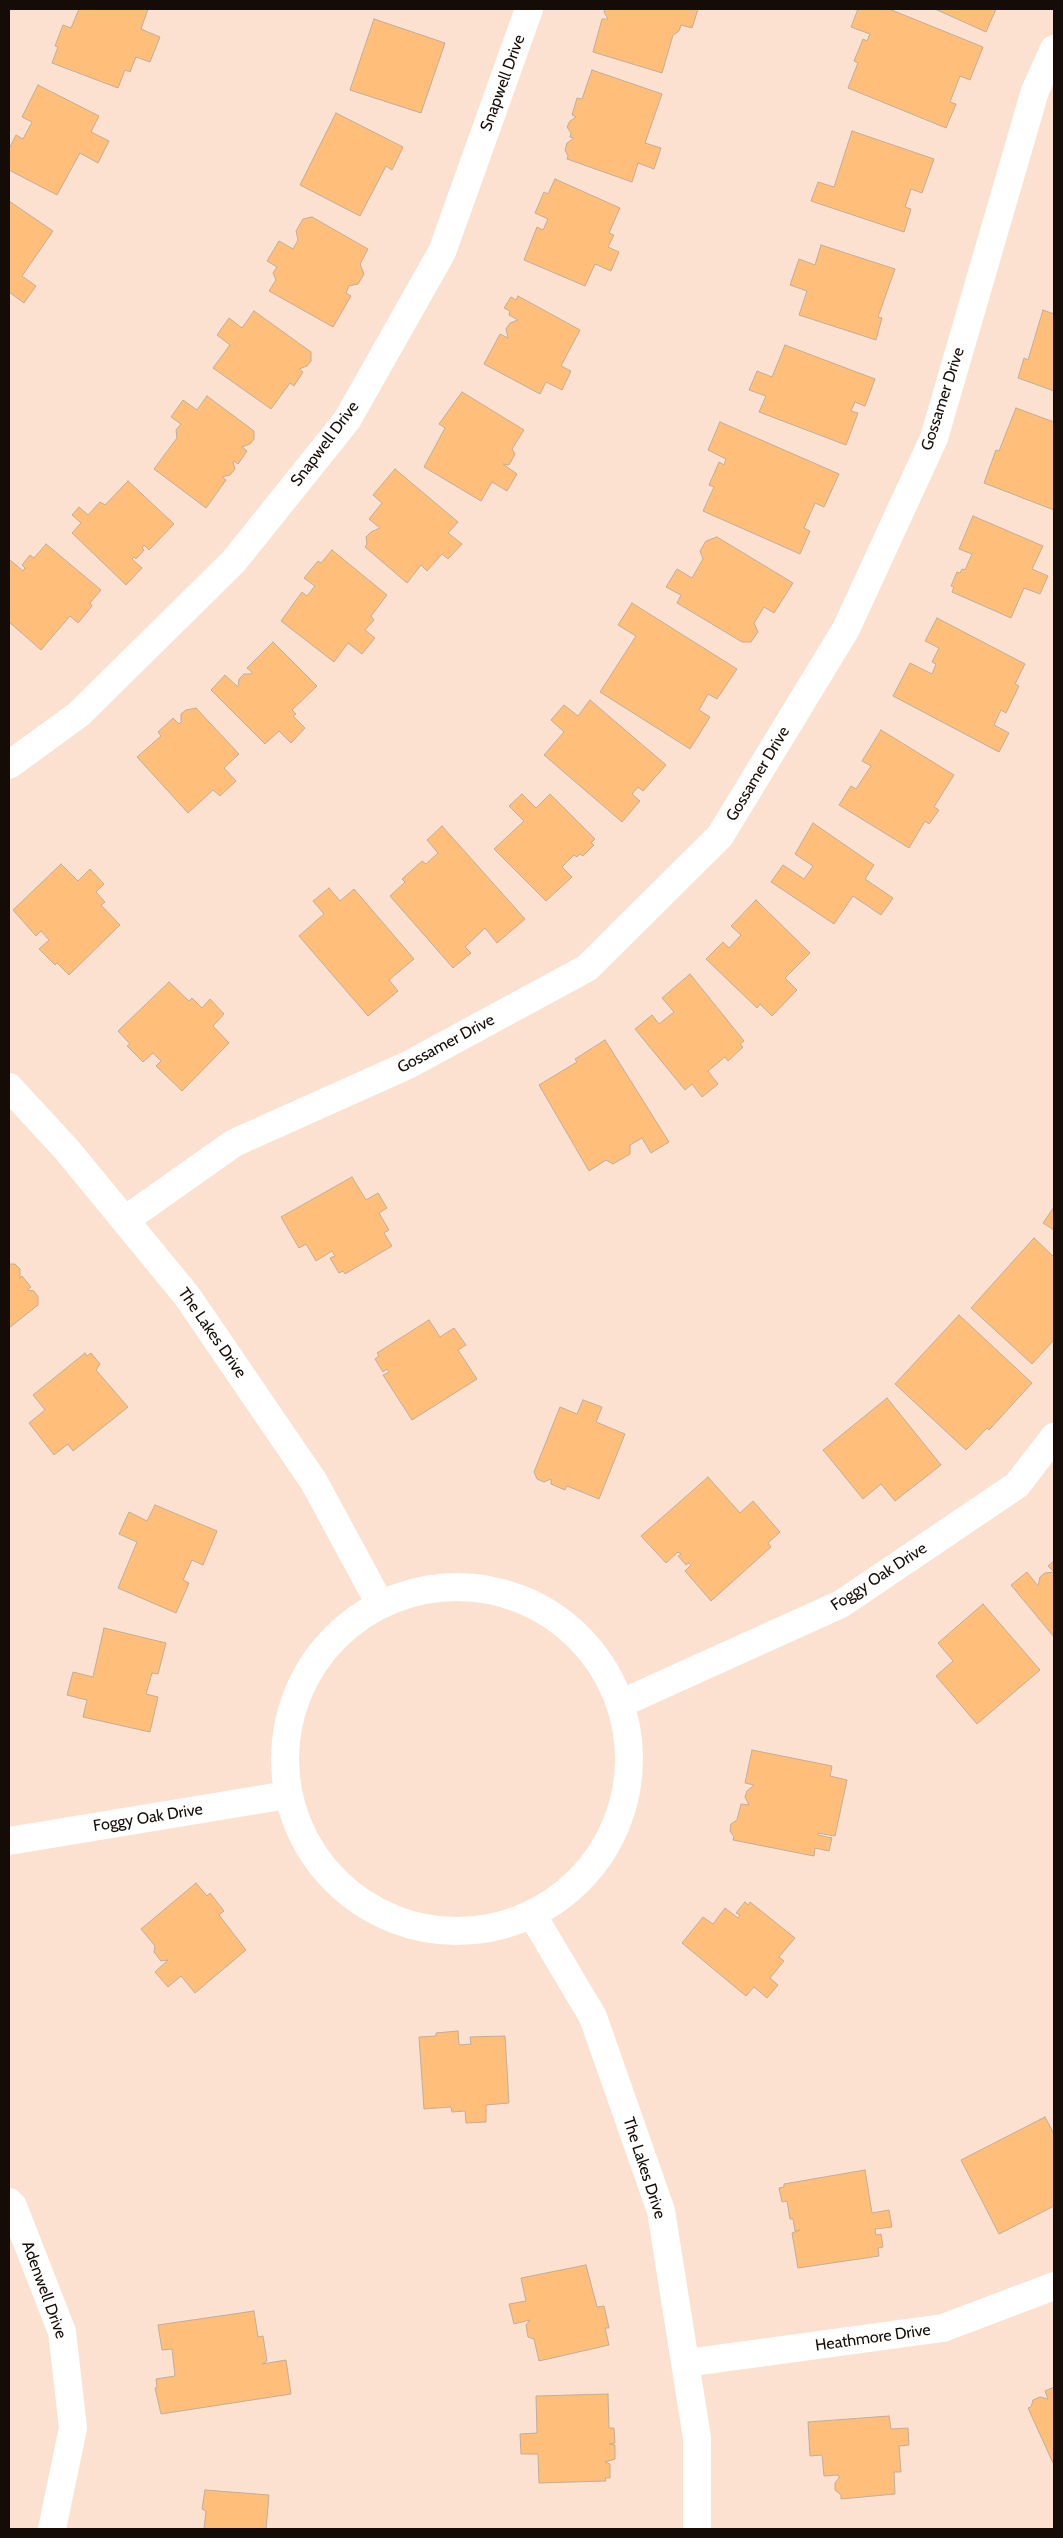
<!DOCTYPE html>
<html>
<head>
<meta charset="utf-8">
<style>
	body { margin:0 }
	#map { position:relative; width:1063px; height:2538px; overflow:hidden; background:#fce1d1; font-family:Cabin,sans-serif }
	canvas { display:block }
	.frame { position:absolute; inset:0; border:10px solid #150c07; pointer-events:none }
</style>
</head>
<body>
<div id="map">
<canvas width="1063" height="2538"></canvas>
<div class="frame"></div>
</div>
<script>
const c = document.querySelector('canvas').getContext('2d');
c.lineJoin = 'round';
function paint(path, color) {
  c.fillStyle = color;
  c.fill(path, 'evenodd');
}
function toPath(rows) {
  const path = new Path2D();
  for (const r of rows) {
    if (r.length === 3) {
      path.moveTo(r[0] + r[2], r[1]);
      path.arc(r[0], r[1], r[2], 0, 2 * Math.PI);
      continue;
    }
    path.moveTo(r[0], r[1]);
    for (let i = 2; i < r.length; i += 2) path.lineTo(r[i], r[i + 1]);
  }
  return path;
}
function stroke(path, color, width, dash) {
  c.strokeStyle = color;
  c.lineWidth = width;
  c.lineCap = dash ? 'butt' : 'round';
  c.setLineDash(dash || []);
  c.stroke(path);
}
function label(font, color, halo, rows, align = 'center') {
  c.font = font + ' Cabin,sans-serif';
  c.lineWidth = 4.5;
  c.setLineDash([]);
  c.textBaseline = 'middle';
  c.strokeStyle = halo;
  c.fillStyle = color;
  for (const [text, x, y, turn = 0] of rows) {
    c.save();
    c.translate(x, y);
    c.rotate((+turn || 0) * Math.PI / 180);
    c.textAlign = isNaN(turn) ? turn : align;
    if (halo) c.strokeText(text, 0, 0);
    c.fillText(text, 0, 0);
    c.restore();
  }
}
const building = toPath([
	[79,9,148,9,141,29,160,37,150,62,136,57,130,72,125,70,118,88,52,63,58,47,55,46,63,25,71,28,79,9],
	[605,9,698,9,692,28,681,25,679,31,673,35,662,73,593,52,602,19,608,19,604,12,605,9],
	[858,9,889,9,983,47,970,80,960,76,950,102,956,104,946,128,848,88,858,63,854,61,863,39,867,41,870,34,851,27,858,9],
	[935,9,996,9,986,32,935,9],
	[374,19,445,43,421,113,350,90,374,19],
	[592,70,662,94,645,143,661,148,654,169,638,163,632,182,567,159,568,156,565,150,567,143,574,138,570,137,571,133,567,127,570,121,576,117,572,115,577,98,582,99,592,70],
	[38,85,99,116,91,132,109,141,98,163,80,153,57,195,9,170,9,149,16,135,23,139,32,122,22,117,38,85],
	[336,113,403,147,392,170,386,166,360,216,300,185,336,113],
	[852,131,934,159,922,193,911,189,905,207,911,209,904,232,811,201,818,182,834,187,852,131],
	[555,179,620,208,609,233,614,235,608,247,619,252,611,271,595,264,585,286,524,260,537,227,543,230,548,219,535,213,544,192,548,194,555,179],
	[9,201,53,231,22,276,36,286,24,303,9,292,9,201],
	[312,217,368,249,360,264,364,274,358,284,349,286,346,293,351,296,333,327,269,291,276,280,273,273,277,267,267,261,279,241,293,249,298,240,296,231,303,219,312,217],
	[821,245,895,269,878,317,882,318,876,340,799,315,807,291,790,285,799,259,815,265,821,245],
	[518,296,580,330,561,366,571,371,562,390,546,382,540,394,484,364,500,334,508,338,506,329,510,323,518,320,509,315,510,311,504,308,511,297,516,300,518,296],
	[1043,310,1054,314,1054,391,1018,378,1024,358,1028,360,1043,310],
	[254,311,311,352,311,361,307,366,299,369,303,372,294,386,290,383,271,409,213,368,230,345,217,335,229,318,242,328,254,311],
	[785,345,875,379,865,406,855,402,851,411,858,413,846,445,759,412,766,396,749,390,757,371,772,377,785,345],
	[462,392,524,430,512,449,515,454,509,465,503,464,517,474,507,491,492,482,481,501,424,467,445,428,439,424,462,392],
	[207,396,254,431,254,439,250,444,242,447,247,451,238,464,234,461,233,462,235,469,230,475,222,477,226,480,206,508,154,469,177,438,176,430,181,424,171,417,183,400,197,410,207,396],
	[1016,408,1054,422,1054,510,984,483,996,450,999,451,1016,408],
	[720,422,839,474,824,507,815,503,804,528,810,531,800,554,703,511,714,487,709,485,719,462,724,465,726,459,708,450,720,422],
	[395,469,458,522,448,533,462,544,448,559,442,554,427,571,421,565,407,583,365,547,367,544,366,537,371,532,380,528,369,519,382,503,373,495,395,469],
	[128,481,174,524,149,550,144,545,142,548,144,550,136,559,134,557,132,559,142,568,126,585,72,533,81,523,72,515,79,507,88,515,100,502,105,505,128,481],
	[973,516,1043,546,1032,569,1048,576,1040,594,1024,588,1011,618,952,592,954,587,951,586,957,572,960,573,962,569,965,570,972,554,959,549,973,516],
	[717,537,793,583,774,613,764,607,754,623,758,632,751,642,742,642,677,603,681,595,666,587,677,569,692,578,703,559,700,551,706,541,717,537],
	[46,544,101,590,90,603,92,606,78,623,70,616,41,650,9,622,9,562,10,560,23,571,25,568,22,565,30,555,34,558,46,544],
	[332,550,387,595,371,616,374,620,365,630,375,638,362,654,348,643,334,662,281,621,302,592,307,596,315,586,304,578,318,561,321,563,332,550],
	[632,603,737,669,717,699,708,694,699,710,710,717,690,749,600,692,636,636,618,625,632,603],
	[937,618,1025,664,1015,684,1019,686,1006,713,1001,710,994,725,1009,733,999,752,893,696,910,663,932,674,936,664,932,662,939,648,925,641,937,618],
	[273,642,317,686,292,710,296,714,293,716,305,728,291,743,279,731,265,744,211,690,225,675,238,687,239,679,244,674,251,674,252,672,247,668,273,642],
	[590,700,666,765,643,791,638,787,632,794,640,801,622,822,544,755,564,732,551,720,564,705,578,716,590,700],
	[196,708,239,754,224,768,236,781,220,796,213,790,188,813,137,757,161,736,158,732,173,718,179,724,181,722,181,714,186,710,196,708],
	[881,730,954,775,934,807,939,810,929,824,925,821,909,848,839,805,851,786,856,789,871,766,862,761,881,730],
	[522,794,536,808,550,794,595,839,591,843,594,845,583,856,580,854,577,857,574,855,562,867,572,877,546,901,494,849,524,821,509,806,522,794],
	[813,823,874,865,865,879,893,898,881,915,853,896,834,924,771,882,783,865,804,879,813,866,795,854,813,823],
	[442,826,525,919,497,943,485,928,465,947,471,953,453,968,390,896,405,882,402,879,422,861,426,864,438,853,427,840,442,826],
	[61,864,78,881,90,869,104,884,96,892,105,902,101,905,120,925,69,975,57,963,55,965,39,949,49,940,41,931,36,936,13,910,61,864],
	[329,888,340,901,354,889,414,959,389,980,398,991,368,1016,299,936,324,914,313,901,329,888],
	[756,900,810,953,785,978,797,990,772,1016,760,1004,757,1008,706,959,723,942,729,948,741,935,731,926,756,900],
	[690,974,744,1041,740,1044,743,1047,728,1061,725,1057,708,1071,718,1084,702,1097,692,1084,685,1090,635,1029,652,1015,659,1024,674,1012,662,998,690,974],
	[169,982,189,1001,192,998,202,1008,210,999,224,1014,213,1026,229,1043,182,1091,156,1066,161,1061,153,1053,143,1062,127,1046,130,1044,118,1031,169,982],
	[605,1040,669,1142,651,1153,642,1138,630,1145,630,1154,613,1164,606,1160,589,1171,539,1085,577,1062,575,1059,605,1040],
	[352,1177,366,1200,378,1193,387,1208,379,1213,389,1230,384,1233,392,1246,345,1274,343,1271,339,1273,330,1258,335,1256,332,1251,316,1261,306,1244,299,1248,281,1217,352,1177],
	[1054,1207,1054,1230,1043,1223,1054,1207],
	[1034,1238,1054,1257,1054,1340,1032,1364,971,1308,1034,1238],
	[9,1264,15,1264,20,1269,20,1278,22,1276,31,1287,27,1290,34,1291,38,1297,38,1305,9,1328,9,1264],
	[959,1315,1032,1383,989,1430,987,1428,966,1450,895,1384,959,1315],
	[429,1320,440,1337,454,1328,466,1345,458,1350,477,1379,412,1420,383,1375,389,1372,387,1369,383,1372,375,1359,379,1356,377,1353,429,1320],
	[85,1353,87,1356,91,1353,100,1364,96,1370,128,1407,73,1451,68,1444,54,1455,29,1423,45,1410,33,1395,85,1353],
	[887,1398,941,1465,895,1501,881,1484,863,1499,823,1450,887,1398],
	[583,1400,602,1407,596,1422,625,1434,599,1499,567,1486,565,1490,551,1484,551,1479,544,1482,537,1479,534,1472,560,1407,577,1414,583,1400],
	[708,1477,740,1513,753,1501,780,1532,768,1543,771,1547,711,1601,685,1571,691,1565,689,1563,686,1565,678,1556,681,1554,678,1552,666,1563,641,1536,708,1477],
	[155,1505,217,1531,203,1565,192,1560,183,1580,189,1583,176,1613,118,1588,137,1542,119,1534,129,1512,147,1521,155,1505],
	[1054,1561,1054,1637,1011,1585,1027,1572,1038,1586,1040,1577,1045,1573,1054,1572,1048,1566,1054,1561],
	[983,1604,1040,1670,977,1724,936,1676,953,1661,938,1643,983,1604],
	[104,1628,166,1643,158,1674,152,1673,146,1694,158,1697,150,1732,83,1717,87,1700,67,1695,73,1672,93,1677,104,1628],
	[752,1750,832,1766,830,1776,847,1780,835,1836,818,1833,818,1835,832,1838,829,1851,815,1848,814,1856,733,1840,734,1837,730,1831,731,1824,737,1820,741,1804,749,1805,745,1797,747,1791,754,1785,745,1783,752,1750],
	[196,1883,207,1896,210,1893,224,1911,219,1915,246,1950,195,1993,181,1976,168,1987,155,1972,168,1960,161,1961,154,1952,155,1946,141,1929,196,1883],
	[745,1902,748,1905,750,1902,795,1938,779,1957,784,1961,770,1978,778,1985,767,1998,754,1987,746,1996,682,1943,703,1917,713,1924,725,1908,738,1918,740,1915,736,1913,745,1902],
	[458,2031,459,2045,471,2044,470,2037,505,2036,509,2103,486,2105,486,2122,466,2123,465,2111,452,2112,451,2107,424,2109,419,2037,436,2036,436,2033,458,2031],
	[1045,2117,1054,2134,1054,2206,999,2234,961,2160,1045,2117],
	[865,2170,872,2213,889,2210,892,2227,875,2229,876,2235,881,2234,883,2247,878,2248,879,2256,798,2268,792,2233,800,2230,795,2231,793,2219,790,2219,787,2201,782,2202,779,2188,784,2187,784,2184,865,2170],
	[586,2265,597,2307,604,2306,609,2328,605,2328,609,2345,539,2361,534,2339,528,2337,526,2325,530,2320,514,2324,509,2304,526,2301,521,2278,586,2265],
	[254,2311,258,2337,263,2336,267,2361,262,2364,286,2360,291,2394,161,2414,155,2388,157,2387,156,2379,175,2376,172,2349,162,2350,158,2325,254,2311],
	[1054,2387,1054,2462,1053,2463,1028,2408,1031,2407,1033,2400,1040,2397,1048,2399,1045,2391,1054,2387],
	[608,2394,609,2428,614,2428,615,2443,609,2444,615,2445,615,2459,605,2462,610,2464,610,2478,605,2478,606,2481,539,2483,538,2454,521,2454,520,2434,537,2433,536,2396,608,2394],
	[889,2416,891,2429,908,2428,909,2445,899,2446,901,2472,894,2472,895,2494,841,2499,841,2495,835,2490,835,2483,839,2478,839,2475,824,2476,822,2455,810,2456,808,2422,889,2416],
	[205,2490,269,2495,266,2529,204,2529,206,2511,202,2509,205,2490]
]);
paint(building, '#ffbe7a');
stroke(building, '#c1ad98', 1);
stroke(toPath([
	[9,765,79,714,234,561,347,420,442,252,529,9],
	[9,1087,67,1150,187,1296,314,1482,380,1604],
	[125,1220,234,1143,408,1065,587,968,720,836,846,629,934,438,1035,91,1054,49],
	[457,1759,172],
	[622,1703,841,1604,1017,1485,1054,1437],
	[9,1841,287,1795],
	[533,1916,593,2017,661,2211,697,2438,697,2529],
	[9,2202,13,2206,62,2332,73,2428,52,2529],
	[686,2363,943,2328,1054,2286]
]), '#fff', 28);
label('16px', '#150c07', '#fff', [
	["Snapwell Drive",503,83,-70],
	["Gossamer Drive",943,399,-72],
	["Snapwell Drive",325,444,-53],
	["Gossamer Drive",758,774,-59],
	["Gossamer Drive",446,1044,-28],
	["The Lakes Drive",212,1333,55],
	["Foggy Oak Drive",879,1577,-33],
	["Foggy Oak Drive",148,1818,-9],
	["The Lakes Drive",644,2168,72],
	["Adenwell Drive",44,2290,70],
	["Heathmore Drive",873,2338,-8]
]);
</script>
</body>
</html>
